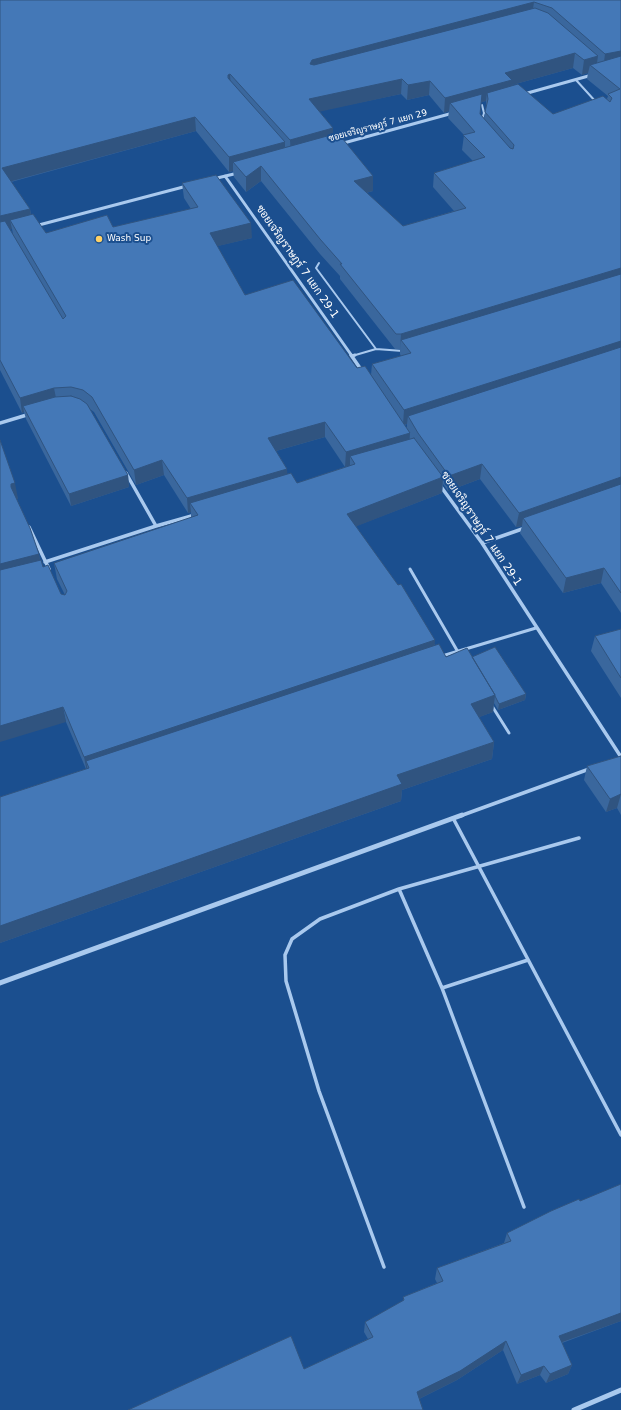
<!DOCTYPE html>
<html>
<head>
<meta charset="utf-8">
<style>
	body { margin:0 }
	canvas { display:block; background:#1b4f8f }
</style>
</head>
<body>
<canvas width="621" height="1410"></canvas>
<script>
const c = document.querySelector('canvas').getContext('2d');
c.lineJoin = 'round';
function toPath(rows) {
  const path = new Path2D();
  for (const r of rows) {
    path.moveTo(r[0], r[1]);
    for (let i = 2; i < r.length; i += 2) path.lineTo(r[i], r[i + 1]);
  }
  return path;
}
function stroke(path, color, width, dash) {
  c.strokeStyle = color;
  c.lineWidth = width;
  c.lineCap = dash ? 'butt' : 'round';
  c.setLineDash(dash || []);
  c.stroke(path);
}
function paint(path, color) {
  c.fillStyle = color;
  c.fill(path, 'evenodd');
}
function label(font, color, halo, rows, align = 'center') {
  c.font = font + ' "DejaVu Sans",Sarabun,sans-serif';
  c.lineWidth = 4;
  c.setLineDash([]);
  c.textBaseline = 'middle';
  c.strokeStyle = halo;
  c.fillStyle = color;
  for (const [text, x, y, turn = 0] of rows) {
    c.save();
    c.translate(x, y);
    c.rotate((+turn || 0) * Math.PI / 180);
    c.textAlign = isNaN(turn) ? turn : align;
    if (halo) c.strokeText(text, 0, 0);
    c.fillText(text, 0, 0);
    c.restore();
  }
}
stroke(toPath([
	[576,80,596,102],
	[482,105,484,113,482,120],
	[319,263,316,268,376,349],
	[352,356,376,349,403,351]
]), '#a9c9ee', 2);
stroke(toPath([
	[352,356,355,355],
	[410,569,458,652],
	[442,656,536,628],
	[492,706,509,733]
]), '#a9c9ee', 3);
stroke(toPath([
	[453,818,621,1135],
	[399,889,442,988,524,1207],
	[442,988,528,960],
	[384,1267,319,1091,286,981,285,955,292,939,320,919,399,889,579,838]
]), '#a9c9ee', 3.5);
stroke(toPath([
	[524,94,592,75],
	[340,144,453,113],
	[225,176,352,356],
	[213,179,238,173],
	[35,226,187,186]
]), '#a9c9ee', 3);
stroke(toPath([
	[351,355,362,371],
	[0,423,30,414],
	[126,473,156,526,195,515],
	[439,484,482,543,621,757],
	[29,527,49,569],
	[482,543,525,528],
	[45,562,156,526],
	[460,816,592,768]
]), '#a9c9ee', 3.5);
stroke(toPath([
	[0,983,462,815],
	[574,1410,621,1390]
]), '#a9c9ee', 5);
paint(toPath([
	[0,0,621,0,621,613,601,583,563,593,520,533,522,526,516,527,480,479,448,491,443,484,442,493,356,526,435,645,446,657,472,657,526,694,525,700,498,710,494,703,493,712,479,717,494,742,492,759,402,790,401,801,0,943,0,797,86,769,66,722,0,440,18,499,16,499,39,554,40,560,43,567,61,594,65,595,57,579,54,563,191,518,191,512,188,513,164,475,136,485,94,412,90,409,128,475,129,487,71,506,26,419,24,412,22,413,0,370],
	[573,68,582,75,588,73,587,79,608,96,607,99,553,114,512,86,512,85],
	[401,94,407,100,429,95,444,113,449,111,448,118,464,135,462,150,473,161,434,173,433,187,454,211,403,226,366,193,373,191,373,176,333,135,333,128,319,111],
	[486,101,486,109,484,118,480,114,481,102],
	[196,131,229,172,233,171,234,177,246,192,261,181,320,254,340,276,340,279,395,349,400,349,400,354,401,356,372,364,371,375,357,368,245,295,217,246,252,238,182,183,184,198,191,209,113,227,46,233,31,215,30,209,11,182],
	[10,229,12,229,13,234],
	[407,424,407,428,405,425],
	[325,437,345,467,297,483,287,474,287,469,276,451],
	[621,629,621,698,591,651,595,636],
	[621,756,621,815,617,808,606,812,584,780,587,766],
	[507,1233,621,1321,562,1343,572,1365,568,1374,546,1383,540,1375,517,1384,503,1350,457,1380,419,1399,304,1369,368,1339,364,1332,365,1322,403,1301,403,1297,437,1283,435,1279,437,1268,504,1243]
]), '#3a679d');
paint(toPath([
	[534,2,532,16,312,74,310,64,312,60],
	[621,51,621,65,603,69,605,54],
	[575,53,573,68,512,85,511,94,488,99,487,93,486,101,455,109,450,103,449,111,444,113,445,98,505,73],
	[598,56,596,70,590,65,588,73,582,75,584,60],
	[230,74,231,89,228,75],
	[402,79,401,94,309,114,309,99],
	[430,81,429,95,407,100,408,85],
	[195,117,196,131,5,183,2,168],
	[333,128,333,143,291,155,290,140],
	[285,142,285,156,233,162,233,171,229,172,229,157],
	[261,166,261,181,246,192,246,177],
	[373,176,373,191,354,196,354,181],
	[30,209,32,223,10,220,12,229,0,232,0,216],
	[251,223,252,238,210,248,210,233],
	[621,268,621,279,401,340,400,349,401,334],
	[621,341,621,350,408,416,407,424,403,425,404,410],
	[54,388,57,403,23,406,24,412,22,413,20,398],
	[325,422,325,437,269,453,268,438],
	[410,433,409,448,350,456,350,466,345,467,346,452],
	[162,460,164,475,136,485,134,470],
	[482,464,480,479,448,491,449,476],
	[287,469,288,484,190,503,191,512,188,513,187,498],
	[128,475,129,487,71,506,69,494],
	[443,477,442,493,347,530,347,514],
	[621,477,621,486,523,518,522,526,516,527,519,513],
	[15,483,18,499,15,500,11,487,11,484],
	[39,554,42,570,0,581,0,564],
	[604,568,601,583,563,593,566,578],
	[435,640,434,656,86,761,88,771,87,772,84,757],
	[526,694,525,700,498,710,499,704],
	[495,695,493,712,469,721,471,704],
	[63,707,66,722,0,742,0,726],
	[494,742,492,759,402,790,401,801,0,943,0,926,397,775],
	[621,794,617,808,606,812,610,799],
	[621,1313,621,1321,554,1345,559,1336],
	[506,1341,503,1350,457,1380,415,1401,417,1392],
	[572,1365,568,1374,546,1383,550,1374],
	[544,1366,540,1375,517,1384,521,1375]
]), '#305480');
const building = toPath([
	[0,0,621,0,621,51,605,54,552,8,534,2,312,60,310,64,314,65,535,8,548,13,598,56,584,60,575,53,505,73,512,80,445,98,430,81,408,85,402,79,309,99,333,128,290,140,230,74,228,75,228,78,285,142,229,157,195,117,2,168,30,209,0,216,0,0],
	[621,56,621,268,401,334,396,334,340,264,342,264,320,239,261,166,246,177,233,162,338,133,373,176,354,181,403,226,466,208,434,173,485,157,463,135,475,132,450,103,482,94,480,114,510,148,513,149,514,145,485,112,488,99,487,93,518,84,553,114,603,96,610,102,612,98,608,94,620,89,590,65,621,56],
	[216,175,251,223,210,233,245,295,293,280,357,368,365,366,410,433,346,452,325,422,268,438,287,469,187,498,162,460,134,470,92,397,83,390,71,387,54,388,20,398,0,360,0,222,5,221,63,319,66,316,10,220,33,214,46,233,107,215,113,227,198,207,182,183,216,175],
	[621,274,621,341,404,410,372,364,411,353,401,340,621,274],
	[621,347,621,477,519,513,482,464,449,476,418,433,408,416,621,347],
	[71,396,80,399,87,404,128,475,69,494,23,406,55,397,71,396],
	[414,438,443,477,347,514,398,585,401,584,435,640,84,757,63,707,0,726,0,570,41,560,43,567,48,565,61,594,65,595,67,591,54,563,198,515,190,503,291,473,297,483,355,464,350,456,414,438],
	[0,440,15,483,11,484,11,487,30,528,39,554,0,564,0,440],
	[621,484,621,593,604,568,566,578,523,518,621,484],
	[621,629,621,678,595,636,621,629],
	[439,644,446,657,467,648,495,695,471,704,494,742,397,775,402,784,0,926,0,797,89,768,86,761,439,644],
	[495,647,526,694,499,704,495,696,495,695,472,657,495,647],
	[621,756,621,795,621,794,610,799,587,766,621,756],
	[621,1184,621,1313,559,1336,572,1365,550,1374,544,1366,521,1375,506,1341,460,1371,417,1392,423,1410,128,1410,291,1336,304,1369,373,1337,365,1322,404,1300,403,1297,443,1281,437,1268,511,1241,507,1233,551,1211,579,1199,580,1201,621,1184]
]);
paint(building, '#4478b7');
stroke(building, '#305480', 1);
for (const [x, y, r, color] of [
	[99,239,4,"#ffd166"]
]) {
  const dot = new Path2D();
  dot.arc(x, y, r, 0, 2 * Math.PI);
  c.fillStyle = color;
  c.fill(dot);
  stroke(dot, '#1b4f8f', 1.5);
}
label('9px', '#fff', '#1b4f8f', [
	["ซอยเจริญราษฎร์ 7 แยก 29",378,126,-15]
]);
label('9px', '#fff', '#1b4f8f', [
	["Wash Sup",107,239]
], 'left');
label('11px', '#fff', '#1b4f8f', [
	["ซอยเจริญราษฎร์ 7 แยก 29-1",297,262,55],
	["ซอยเจริญราษฎร์ 7 แยก 29-1",481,529,56]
]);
</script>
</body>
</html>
